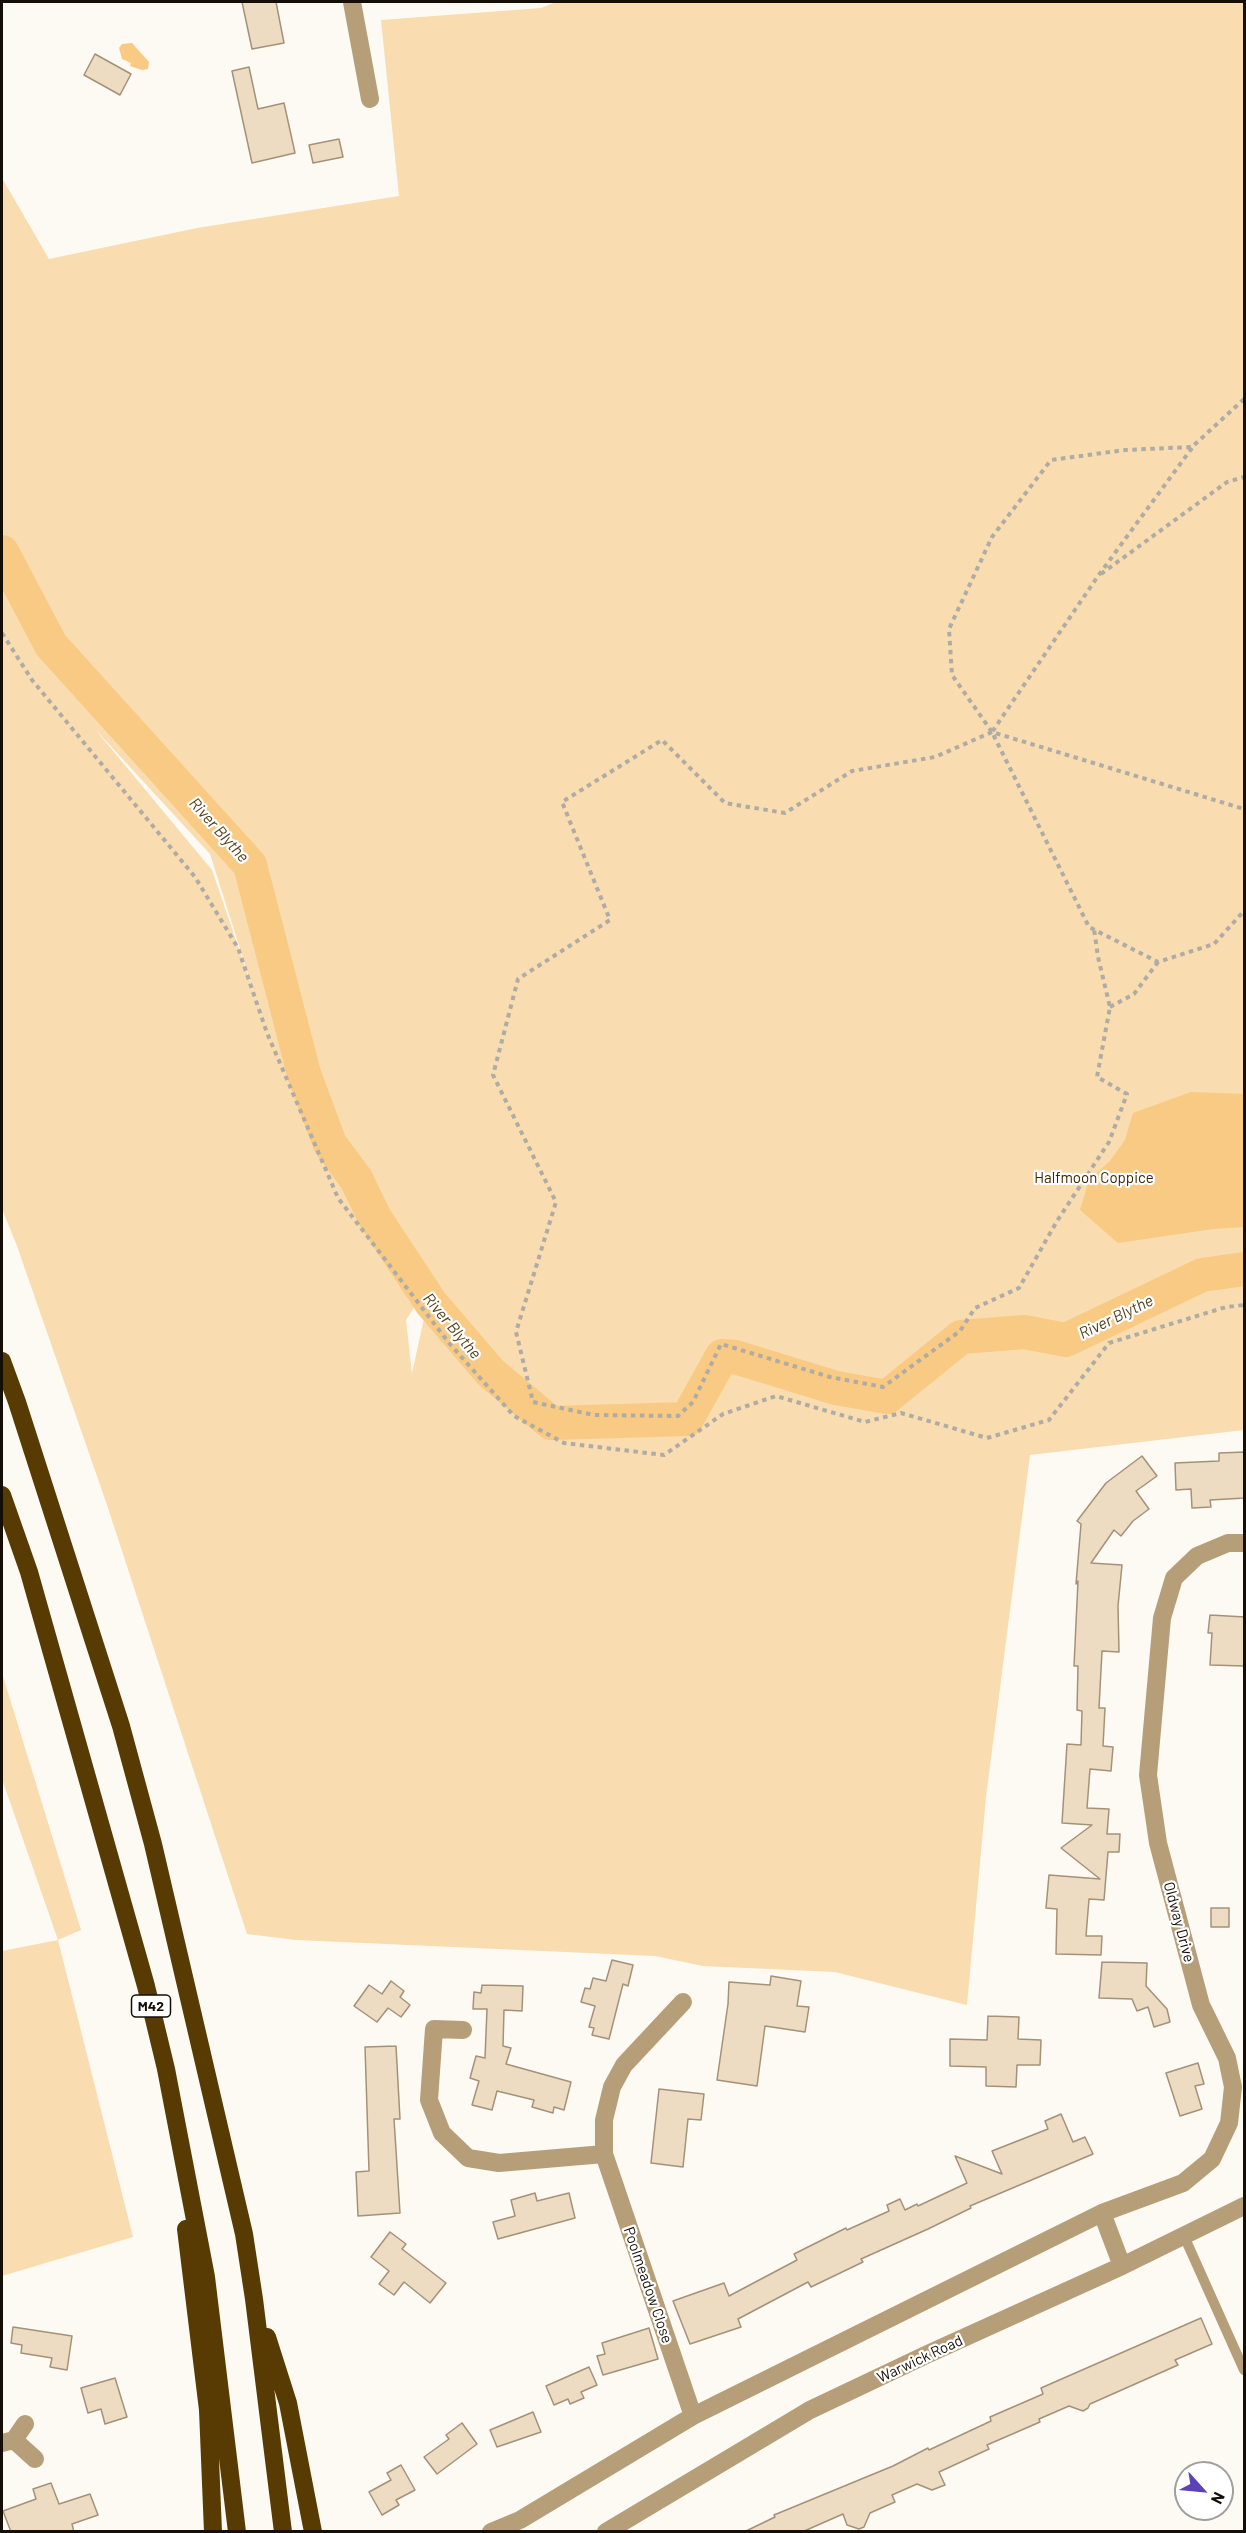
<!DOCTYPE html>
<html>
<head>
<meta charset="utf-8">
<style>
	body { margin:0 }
	#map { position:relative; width:1246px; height:2533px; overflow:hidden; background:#fdfaf4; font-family:Barlow,sans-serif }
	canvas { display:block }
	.frame { position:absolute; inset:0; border:3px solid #140e06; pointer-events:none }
	.north { position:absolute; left:1174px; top:2461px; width:60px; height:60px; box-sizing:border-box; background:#fff; border:2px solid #a19f9b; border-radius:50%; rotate:117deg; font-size:16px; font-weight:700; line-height:24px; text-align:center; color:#140e06 }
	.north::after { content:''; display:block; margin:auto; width:21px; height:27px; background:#5c41b9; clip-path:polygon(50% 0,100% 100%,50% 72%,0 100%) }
</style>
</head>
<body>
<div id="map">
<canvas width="1246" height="2533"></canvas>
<div class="frame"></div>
<div class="north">N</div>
</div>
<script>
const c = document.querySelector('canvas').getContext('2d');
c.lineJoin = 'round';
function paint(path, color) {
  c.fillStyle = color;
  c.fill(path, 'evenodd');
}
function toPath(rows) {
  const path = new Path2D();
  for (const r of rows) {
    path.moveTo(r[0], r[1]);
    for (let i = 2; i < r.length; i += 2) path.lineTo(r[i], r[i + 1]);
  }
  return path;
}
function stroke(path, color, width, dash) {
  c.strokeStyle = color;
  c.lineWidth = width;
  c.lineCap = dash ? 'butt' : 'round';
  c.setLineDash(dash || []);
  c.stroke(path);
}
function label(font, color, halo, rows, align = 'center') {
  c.font = font + ' Barlow,sans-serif';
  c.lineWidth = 4.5;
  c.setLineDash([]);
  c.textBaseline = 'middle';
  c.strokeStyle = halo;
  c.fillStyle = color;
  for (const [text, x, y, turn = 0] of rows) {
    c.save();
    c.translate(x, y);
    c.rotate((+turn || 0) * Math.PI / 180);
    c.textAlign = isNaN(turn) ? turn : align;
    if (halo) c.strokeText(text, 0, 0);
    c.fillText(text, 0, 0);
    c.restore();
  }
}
paint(toPath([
	[556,2,1244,2,1244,1430,1030,1455,986,1797,967,2005,835,1972,703,1966,655,1956,296,1940,247,1934,107,1505,17,1246,2,1209,2,178,49,259,197,228,399,196,381,20,541,8],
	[94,728,210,854,255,996,212,870],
	[433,1278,412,1373,412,1374,406,1320],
	[2,1673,81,1930,58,1940,133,2237,2,2276,2,1951,58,1940,2,1779]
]), '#f9dcaf');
paint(toPath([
	[132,43,149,62,148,69,142,70,130,66,131,63,122,59,119,48,122,44],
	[1191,1092,1244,1094,1244,1227,1213,1229,1118,1243,1080,1210,1089,1180,1110,1161,1125,1140,1133,1113]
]), '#f8ca83');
stroke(toPath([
	[2,552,51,645,250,865,304,1074,330,1144,356,1179,375,1218,431,1303,491,1373,551,1423,687,1419,722,1356,735,1357,836,1388,887,1397,961,1337,1024,1332,1066,1340,1202,1275,1244,1269]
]), '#f8ca83', 34);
const building = toPath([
	[242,2,276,2,284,43,252,49,242,2],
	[95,54,131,74,120,95,84,75,95,54],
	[249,67,258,109,284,103,295,153,252,163,232,71,249,67],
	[339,139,343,157,313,163,309,145,339,139],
	[1245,1452,1245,1498,1210,1500,1211,1507,1192,1508,1191,1489,1176,1490,1175,1463,1219,1461,1219,1453,1245,1452],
	[1142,1456,1157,1476,1136,1491,1149,1509,1133,1521,1121,1536,1114,1530,1091,1563,1122,1565,1118,1606,1119,1652,1102,1651,1099,1708,1105,1708,1103,1746,1113,1747,1111,1771,1090,1769,1087,1808,1109,1809,1107,1834,1120,1834,1119,1852,1108,1852,1104,1900,1089,1899,1086,1936,1102,1936,1101,1955,1056,1954,1057,1909,1046,1908,1049,1875,1100,1879,1061,1848,1092,1825,1062,1823,1067,1744,1081,1745,1082,1711,1077,1710,1078,1666,1074,1666,1078,1581,1076,1584,1081,1524,1077,1521,1106,1483,1142,1456],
	[1210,1615,1245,1617,1245,1666,1210,1665,1212,1633,1208,1633,1210,1615],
	[1211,1908,1229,1908,1229,1927,1211,1927,1211,1908],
	[612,1960,633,1965,628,1986,623,1984,609,2039,592,2035,594,2028,589,2027,595,2006,581,2002,585,1988,590,1989,593,1978,606,1981,612,1960],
	[1102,1962,1147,1963,1146,1986,1167,2009,1170,2022,1154,2027,1148,2007,1137,2011,1132,1999,1099,1998,1102,1962],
	[771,1976,801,1981,797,2006,809,2007,805,2032,765,2026,757,2086,717,2080,728,2004,729,1982,770,1985,771,1976],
	[391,1981,404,1991,400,1997,410,2005,401,2017,388,2008,377,2022,354,2006,369,1985,382,1994,391,1981],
	[482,1985,523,1986,522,2011,504,2010,503,2046,511,2048,506,2064,571,2082,564,2110,554,2107,553,2113,532,2107,534,2100,497,2091,492,2110,472,2105,479,2081,470,2078,476,2056,485,2058,487,2009,473,2009,474,1992,481,1993,482,1985],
	[988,2016,1019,2017,1018,2039,1041,2040,1040,2065,1017,2065,1016,2087,986,2086,986,2067,950,2066,950,2039,987,2040,988,2016],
	[396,2046,400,2119,394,2119,400,2213,358,2216,356,2172,369,2171,365,2047,396,2046],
	[1198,2063,1204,2084,1195,2086,1202,2109,1180,2116,1166,2073,1198,2063],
	[659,2089,704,2094,701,2120,688,2119,683,2167,651,2163,659,2089],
	[1061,2114,1073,2142,1085,2137,1093,2154,970,2206,971,2208,928,2229,861,2259,863,2262,811,2287,808,2282,738,2319,741,2327,690,2344,673,2301,724,2283,729,2296,797,2260,794,2254,846,2228,847,2230,889,2211,887,2205,900,2199,905,2210,917,2204,918,2206,967,2183,955,2156,1002,2174,992,2151,1048,2129,1045,2121,1061,2114],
	[535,2193,537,2201,569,2193,575,2218,498,2239,493,2222,515,2216,511,2200,535,2193],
	[390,2232,406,2244,402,2249,446,2283,430,2303,404,2282,394,2295,379,2284,389,2271,371,2257,390,2232],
	[1201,2318,1212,2344,1175,2360,1178,2365,1090,2404,1088,2408,1083,2411,1069,2406,1039,2419,1040,2422,987,2445,989,2449,939,2472,945,2485,932,2490,917,2484,892,2495,895,2502,870,2513,864,2527,859,2529,847,2525,843,2514,802,2532,744,2532,775,2517,774,2515,893,2466,928,2448,929,2450,991,2421,990,2417,1043,2394,1041,2388,1201,2318],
	[13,2327,72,2336,67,2370,50,2367,52,2358,21,2353,22,2345,11,2343,13,2327],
	[649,2328,658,2359,603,2375,597,2356,605,2354,602,2343,649,2328],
	[589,2367,597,2385,581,2392,584,2398,570,2404,568,2399,554,2405,546,2386,589,2367],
	[115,2378,127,2417,105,2424,101,2409,88,2413,81,2388,115,2378],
	[533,2412,541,2432,497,2447,490,2430,533,2412],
	[462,2423,477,2444,437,2474,424,2457,449,2439,446,2435,462,2423],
	[401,2465,415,2490,396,2500,399,2505,382,2515,369,2492,391,2480,387,2473,401,2465],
	[51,2483,59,2504,90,2494,98,2515,72,2524,74,2532,11,2532,3,2511,36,2499,33,2489,51,2483]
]);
paint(building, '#eedcc2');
stroke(building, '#a39279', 1.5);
stroke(toPath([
	[1244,399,1192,447,1125,450,1051,460,992,537,949,629,952,675,992,732,1244,809],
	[1192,448,1098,576,992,732,1089,927,1158,962,1214,944,1244,911],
	[1101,574,1227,482,1244,477],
	[2,633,32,680,195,877,238,948,267,1033,338,1198,449,1343,514,1416,564,1443,664,1455,723,1414,776,1396,865,1422,901,1413,987,1438,1049,1420,1109,1343,1226,1307,1244,1305],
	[992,732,935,757,852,771,785,813,725,803,662,740,562,802,610,920,518,979,493,1075,556,1202,516,1332,533,1402,594,1415,678,1416,693,1402,721,1344,830,1377,883,1387,960,1331,975,1308,1019,1288,1057,1221,1109,1142,1127,1094,1097,1077,1110,1007,1098,957,1094,929],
	[1110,1007,1134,994,1158,962]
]), '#afaba5', 4, [4.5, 4.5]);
stroke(toPath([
	[1184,2236,1244,2370]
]), '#b69e79', 10);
stroke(toPath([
	[352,2,370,99],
	[463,2030,434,2029,429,2100,442,2133,468,2158,499,2163,604,2154,693,2416],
	[604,2154,604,2120,612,2087,624,2065,683,2002],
	[1122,2266,1102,2213,1183,2183,1212,2159,1229,2123,1233,2087,1227,2058,1201,2005,1158,1843,1148,1775,1162,1618,1174,1578,1197,1556,1228,1543,1244,1543],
	[14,2440,35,2459],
	[2,2443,14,2440,25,2424],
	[491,2532,520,2520,693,2416,1102,2213],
	[606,2532,810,2410,928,2354,1122,2266,1244,2206]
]), '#b69e79', 18);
stroke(toPath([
	[2,1361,17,1402,121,1726,153,1844,244,2234,254,2299,283,2532],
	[2,1495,29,1572,146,1986,166,2069,206,2277,237,2532],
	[186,2229,208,2410,213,2532],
	[267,2337,288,2403,313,2532]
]), '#573b02', 18);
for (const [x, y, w] of [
	[151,2006,39]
]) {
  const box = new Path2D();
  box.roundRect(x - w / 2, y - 11, w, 22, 4.5);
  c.fillStyle = '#fff';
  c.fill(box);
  stroke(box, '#140e06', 1.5);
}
label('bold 14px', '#140e06', null, [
	["M42",151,2006]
]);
label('15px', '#3e2800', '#fff', [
	["Halfmoon Coppice",1094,1178]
]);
label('15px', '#140e06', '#fff', [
	["Oldway Drive",1179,1922,75],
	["Poolmeadow Close",648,2285,71],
	["Warwick Road",920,2359,-25]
]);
label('italic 16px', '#553e17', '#fff', [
	["River Blythe",219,830,48],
	["River Blythe",1116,1317,-26],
	["River Blythe",452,1326,50]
]);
</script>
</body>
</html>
